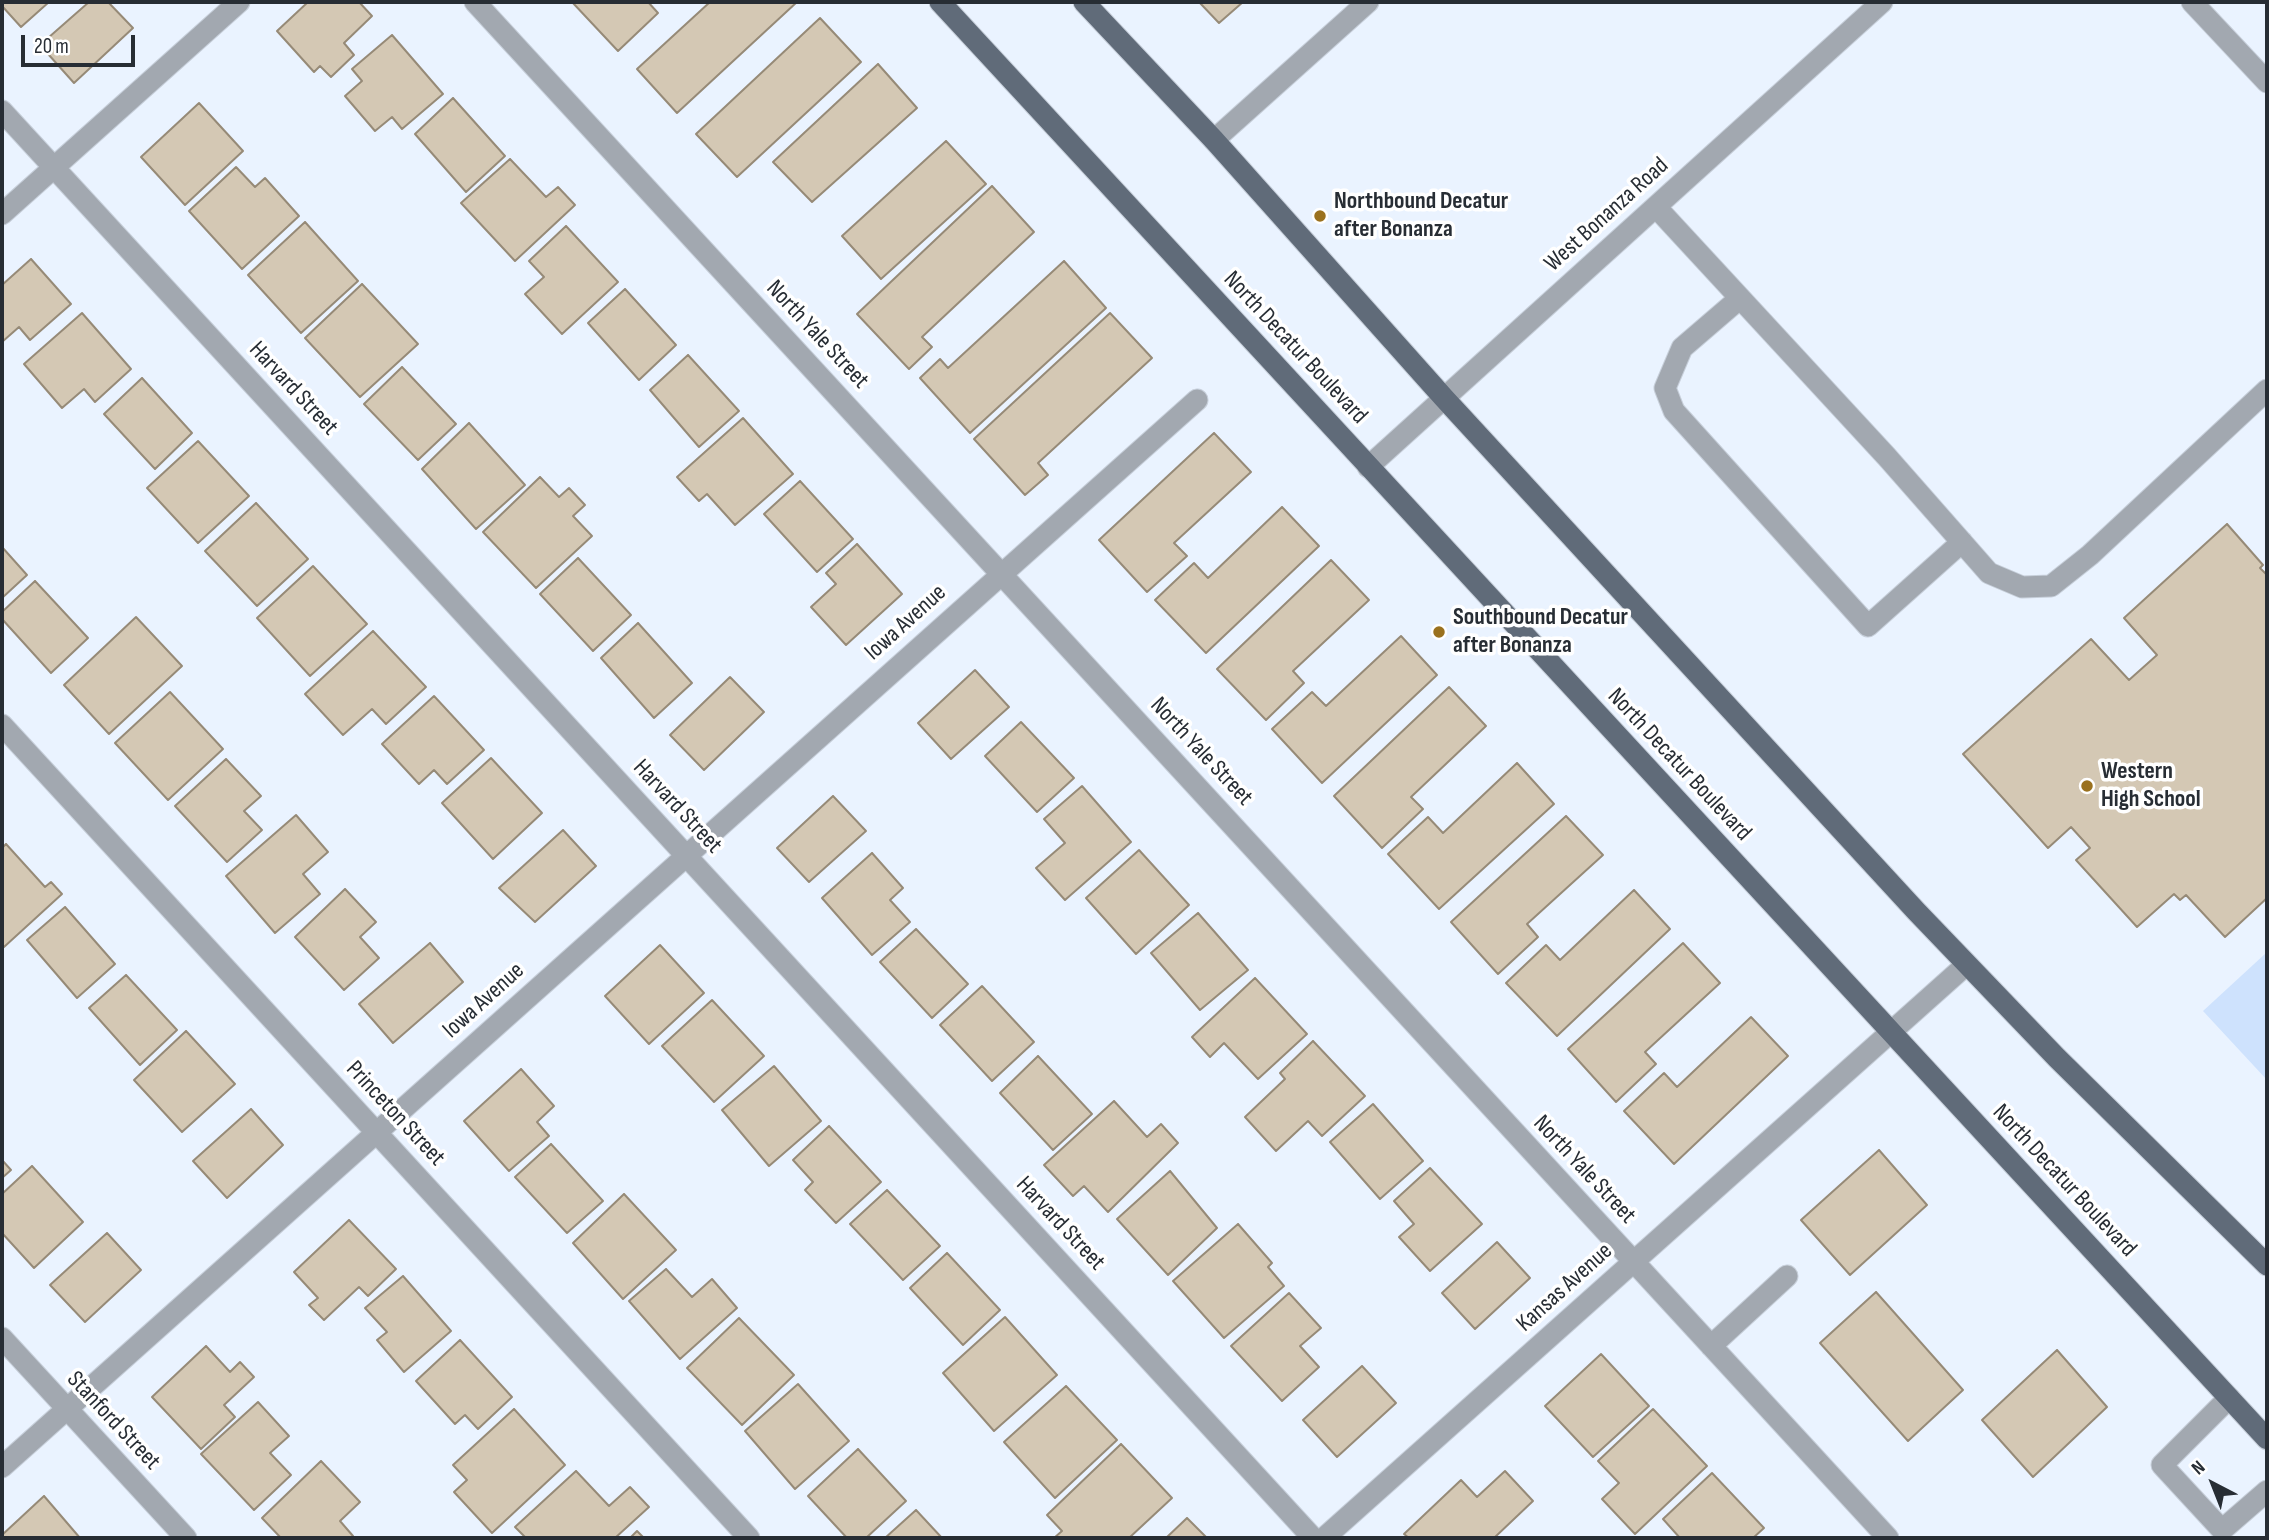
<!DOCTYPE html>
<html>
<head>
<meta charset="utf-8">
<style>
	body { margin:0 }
	#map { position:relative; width:2269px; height:1540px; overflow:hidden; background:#eaf3ff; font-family:"Sofia Sans Condensed",sans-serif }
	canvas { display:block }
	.frame { position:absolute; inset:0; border:4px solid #272d34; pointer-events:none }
	.north { position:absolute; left:2178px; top:1449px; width:70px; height:70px; -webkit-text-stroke:5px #fff; paint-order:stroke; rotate:318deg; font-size:19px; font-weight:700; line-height:28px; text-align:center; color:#272d34 }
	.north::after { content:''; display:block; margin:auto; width:24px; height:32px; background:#272d34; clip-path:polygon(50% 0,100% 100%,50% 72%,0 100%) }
	.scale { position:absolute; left:21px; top:35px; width:114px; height:32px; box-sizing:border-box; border:4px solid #272d34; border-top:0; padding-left:9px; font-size:21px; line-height:24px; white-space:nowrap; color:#272d34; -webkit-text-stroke:5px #fff; paint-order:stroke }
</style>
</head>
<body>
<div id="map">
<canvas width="2269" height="1540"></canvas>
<div class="frame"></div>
<div class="north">N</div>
<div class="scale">20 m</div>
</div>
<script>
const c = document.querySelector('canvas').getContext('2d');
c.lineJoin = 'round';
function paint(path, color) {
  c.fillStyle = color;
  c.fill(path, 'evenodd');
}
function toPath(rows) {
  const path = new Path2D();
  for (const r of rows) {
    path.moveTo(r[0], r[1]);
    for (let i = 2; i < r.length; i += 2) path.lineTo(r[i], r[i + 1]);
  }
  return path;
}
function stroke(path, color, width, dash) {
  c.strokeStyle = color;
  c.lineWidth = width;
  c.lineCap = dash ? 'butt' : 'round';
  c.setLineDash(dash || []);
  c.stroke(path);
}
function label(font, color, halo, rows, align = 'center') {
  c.font = font + ' "Sofia Sans Condensed",sans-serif';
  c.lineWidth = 7;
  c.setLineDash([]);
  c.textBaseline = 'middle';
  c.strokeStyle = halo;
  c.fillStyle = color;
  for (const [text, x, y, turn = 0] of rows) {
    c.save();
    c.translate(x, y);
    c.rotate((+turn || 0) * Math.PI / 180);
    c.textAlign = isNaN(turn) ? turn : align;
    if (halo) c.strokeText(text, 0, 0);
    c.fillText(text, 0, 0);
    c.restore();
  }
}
paint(toPath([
	[2266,953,2267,955,2267,1080,2203,1011]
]), '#cee2fd');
const building = toPath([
	[2,2,49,2,21,27,2,6,2,2],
	[89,2,108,2,133,28,74,83,40,45,89,2],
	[308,2,359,2,372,16,344,43,354,55,331,77,320,66,314,72,277,31,308,2],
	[572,2,648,2,658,13,618,51,572,2],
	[710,2,797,2,677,113,637,69,710,2],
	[1199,2,1243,2,1219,23,1199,2],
	[820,18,861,62,737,177,696,134,820,18],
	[392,35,443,94,402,129,392,117,375,131,345,96,362,81,352,69,392,35],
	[878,64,917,108,812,202,773,162,878,64],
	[453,98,505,156,466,192,415,134,453,98],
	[199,103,243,151,185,205,141,157,199,103],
	[946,141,986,184,881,279,842,236,946,141],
	[510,159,546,197,558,187,575,205,515,261,461,203,510,159],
	[236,167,255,187,265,178,299,216,242,269,189,211,236,167],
	[992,186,1034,232,922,337,932,347,909,369,857,314,992,186],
	[305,222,358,281,301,333,248,275,305,222],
	[566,226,618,282,562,334,525,294,544,277,529,261,566,226],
	[31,259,71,304,30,340,19,327,2,342,2,285,31,259],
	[1064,261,1106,308,970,433,920,378,940,359,948,368,1064,261],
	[362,284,418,344,360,397,305,338,362,284],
	[625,289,676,345,639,380,588,323,625,289],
	[82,313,131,369,95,402,84,389,62,408,24,364,82,313],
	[1110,313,1152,358,1038,463,1048,475,1025,495,974,439,1110,313],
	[688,355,739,411,699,447,650,390,688,355],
	[402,367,456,424,418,460,364,404,402,367],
	[142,378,192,433,155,469,104,414,142,378],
	[743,418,793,474,735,525,707,494,699,501,677,477,743,418],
	[469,423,525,485,476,529,422,469,469,423],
	[1214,433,1251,472,1174,543,1187,556,1147,592,1099,540,1214,433],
	[198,441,249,496,198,543,147,488,198,441],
	[540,477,559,497,569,488,585,505,573,516,592,536,536,588,483,532,540,477],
	[800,481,853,539,817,572,764,514,800,481],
	[256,503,308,559,257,606,205,551,256,503],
	[1282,507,1319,546,1206,653,1155,600,1194,563,1208,578,1282,507],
	[2227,524,2263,565,2260,568,2267,575,2267,898,2225,937,2186,895,2180,900,2174,894,2137,927,2076,860,2090,848,2071,827,2048,848,1963,754,2091,639,2129,680,2157,655,2124,618,2227,524],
	[857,544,902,594,846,645,811,607,836,584,826,573,857,544],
	[2,547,27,575,2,598,2,547],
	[578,558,631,615,593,651,540,594,578,558],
	[1331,560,1369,600,1293,671,1304,683,1266,720,1217,669,1331,560],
	[313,566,367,624,310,676,257,618,313,566],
	[35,581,88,638,51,673,2,619,2,612,35,581],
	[136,617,182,666,109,734,64,685,136,617],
	[638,623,692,683,654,718,601,658,638,623],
	[373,631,426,687,386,724,372,709,343,735,305,694,373,631],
	[1401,636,1437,675,1322,783,1272,729,1312,692,1326,706,1401,636],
	[975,670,1009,707,951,759,918,723,975,670],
	[730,677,764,712,704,770,670,735,730,677],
	[1449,687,1486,726,1411,797,1423,809,1382,848,1334,796,1449,687],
	[170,692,223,749,168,800,115,743,170,692],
	[434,696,484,750,447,784,434,770,419,784,382,744,434,696],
	[1021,722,1074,778,1037,812,985,756,1021,722],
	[491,758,542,813,493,859,442,803,491,758],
	[226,759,261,796,244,811,262,830,227,862,175,806,226,759],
	[1517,763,1554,804,1439,909,1388,854,1428,817,1443,833,1517,763],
	[1082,786,1131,842,1065,900,1036,868,1065,843,1044,819,1082,786],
	[833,796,866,831,809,882,777,848,833,796],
	[296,815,328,852,303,874,320,894,275,933,226,876,296,815],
	[1566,816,1603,855,1527,924,1538,937,1498,974,1451,922,1566,816],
	[563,830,596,866,535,922,499,888,563,830],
	[6,844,45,887,51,882,62,894,4,947,2,944,2,848,6,844],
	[1139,850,1189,905,1136,954,1086,898,1139,850],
	[872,853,903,888,890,900,910,922,872,955,822,898,872,853],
	[345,889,376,922,360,937,379,958,344,990,295,937,345,889],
	[1634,890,1670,929,1557,1036,1506,983,1546,945,1560,960,1634,890],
	[65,907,115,964,77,998,27,940,65,907],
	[1198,913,1248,970,1200,1010,1151,953,1198,913],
	[916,929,968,984,932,1018,880,962,916,929],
	[430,943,463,982,393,1043,359,1004,430,943],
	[1683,943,1720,983,1645,1052,1656,1064,1616,1102,1568,1049,1683,943],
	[660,945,704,993,649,1044,605,996,660,945],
	[126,975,177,1030,140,1065,89,1008,126,975],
	[1255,978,1307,1034,1258,1079,1224,1043,1210,1057,1192,1037,1255,978],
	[982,986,1034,1042,992,1081,940,1025,982,986],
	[712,1000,764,1056,714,1102,662,1046,712,1000],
	[1751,1017,1788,1056,1674,1164,1624,1111,1664,1073,1677,1087,1751,1017],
	[186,1031,235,1084,182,1132,134,1080,186,1031],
	[1313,1041,1365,1096,1322,1136,1308,1121,1276,1151,1245,1117,1285,1079,1280,1073,1313,1041],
	[1038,1056,1092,1114,1053,1150,1000,1093,1038,1056],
	[774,1066,821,1121,769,1166,722,1110,774,1066],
	[521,1069,554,1106,537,1122,549,1136,509,1171,464,1121,521,1069],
	[1114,1101,1147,1137,1161,1124,1178,1143,1108,1212,1084,1186,1073,1196,1044,1165,1114,1101],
	[1373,1104,1423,1161,1380,1199,1330,1142,1373,1104],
	[251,1109,283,1145,227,1198,193,1161,251,1109],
	[829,1126,881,1182,836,1223,805,1190,813,1182,793,1160,829,1126],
	[551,1144,603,1201,567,1233,515,1177,551,1144],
	[1879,1150,1927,1205,1850,1275,1801,1220,1879,1150],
	[2,1160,11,1170,2,1178,2,1160],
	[32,1166,83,1222,34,1268,2,1233,2,1194,32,1166],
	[1430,1168,1482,1224,1430,1271,1399,1237,1414,1224,1394,1201,1430,1168],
	[1170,1171,1217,1228,1168,1275,1117,1219,1170,1171],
	[887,1190,940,1246,903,1280,850,1224,887,1190],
	[624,1194,676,1250,623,1299,573,1243,624,1194],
	[349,1220,396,1269,368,1296,359,1287,324,1320,309,1305,318,1298,294,1272,349,1220],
	[1238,1224,1272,1263,1268,1267,1284,1286,1224,1338,1173,1281,1238,1224],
	[107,1233,141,1270,85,1322,50,1285,107,1233],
	[1497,1242,1530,1278,1475,1329,1442,1293,1497,1242],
	[947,1253,1000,1310,963,1345,910,1288,947,1253],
	[666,1269,692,1297,712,1279,737,1308,680,1359,629,1301,666,1269],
	[403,1276,451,1331,404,1372,377,1340,387,1332,365,1308,403,1276],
	[1876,1292,1963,1390,1908,1441,1820,1343,1876,1292],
	[1289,1293,1321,1328,1300,1346,1319,1367,1282,1401,1231,1346,1289,1293],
	[1005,1317,1057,1375,994,1431,943,1373,1005,1317],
	[739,1318,794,1375,742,1425,687,1368,739,1318],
	[460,1340,512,1397,478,1429,465,1415,455,1424,416,1381,460,1340],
	[206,1346,230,1372,240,1362,254,1377,224,1405,235,1417,201,1449,152,1397,206,1346],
	[2057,1350,2107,1407,2033,1477,1982,1420,2057,1350],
	[1601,1354,1649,1406,1593,1457,1545,1406,1601,1354],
	[1362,1366,1396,1403,1337,1457,1303,1420,1362,1366],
	[798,1384,849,1441,795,1489,745,1431,798,1384],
	[1066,1386,1117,1440,1055,1498,1004,1442,1066,1386],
	[258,1402,289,1436,270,1453,291,1475,254,1510,201,1454,258,1402],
	[514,1409,565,1465,492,1533,454,1492,467,1480,453,1465,514,1409],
	[1653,1409,1707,1466,1635,1534,1602,1499,1619,1483,1598,1461,1653,1409],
	[1121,1444,1172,1498,1129,1538,1054,1538,1062,1531,1047,1515,1121,1444],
	[858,1449,906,1501,866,1538,847,1538,808,1496,858,1449],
	[321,1461,360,1502,340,1521,353,1536,351,1538,281,1538,262,1518,321,1461],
	[576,1471,609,1506,630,1487,649,1507,615,1538,526,1538,515,1527,576,1471],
	[1505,1471,1533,1501,1494,1538,1409,1538,1404,1534,1461,1480,1477,1497,1505,1471],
	[1712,1473,1764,1528,1753,1538,1680,1538,1663,1519,1712,1473],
	[44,1496,80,1538,2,1538,2,1535,44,1496],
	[916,1510,942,1538,885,1538,916,1510],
	[1187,1518,1207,1538,1166,1538,1187,1518],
	[637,1531,644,1538,630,1538,637,1531]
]);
paint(building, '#d4c8b4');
stroke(building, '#968a77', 2);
const minor = toPath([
	[475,2,1888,1538],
	[2192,2,2267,82],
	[2,111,1313,1538],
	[1214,140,1368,2],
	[1656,207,1887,457,1989,573,2022,587,2051,586,2090,555,2267,390],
	[2,214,239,2],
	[1739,299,1682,348,1665,388,1674,411,1868,626,1962,542],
	[1368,467,1882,2],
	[2,725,749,1538],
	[2,1338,186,1538],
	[1711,1346,1787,1276],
	[2229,1398,2162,1465,2222,1530,2267,1491],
	[2,1467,1197,400],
	[1324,1538,1966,965]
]);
const major = toPath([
	[940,2,2267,1439],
	[1084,2,1214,140,1444,398,1916,911,2057,1058,2267,1265]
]);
stroke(minor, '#c7cfda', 23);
stroke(major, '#c7cfda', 23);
stroke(minor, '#a2a8b0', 21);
stroke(major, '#606b79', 21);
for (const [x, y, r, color] of [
	[1320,216,7,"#9a711e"],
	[1439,632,7,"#9a711e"],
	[2087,786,7,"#9a711e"]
]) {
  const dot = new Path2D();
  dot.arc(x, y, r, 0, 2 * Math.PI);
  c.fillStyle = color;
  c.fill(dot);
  stroke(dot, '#fff', 2.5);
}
label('bold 24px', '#272d34', '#fff', [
	["Northbound Decatur",1334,202],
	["after Bonanza",1334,230],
	["Southbound Decatur",1453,618],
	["after Bonanza",1453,646],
	["Western",2101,772],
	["High School",2101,800]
], 'left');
label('24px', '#272d34', '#fff', [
	["West Bonanza Road",1607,215,-42],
	["North Yale Street",817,335,47],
	["North Decatur Boulevard",1295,348,47],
	["Harvard Street",293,389,47],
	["Iowa Avenue",906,623,-42],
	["North Yale Street",1201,752,47],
	["North Decatur Boulevard",1679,765,47],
	["Harvard Street",677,807,47],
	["Iowa Avenue",484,1001,-42],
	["Princeton Street",395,1114,47],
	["North Yale Street",1584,1170,47],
	["North Decatur Boulevard",2064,1181,47],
	["Harvard Street",1060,1224,47],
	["Kansas Avenue",1565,1288,-42],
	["Stanford Street",113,1421,47]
]);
</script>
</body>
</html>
